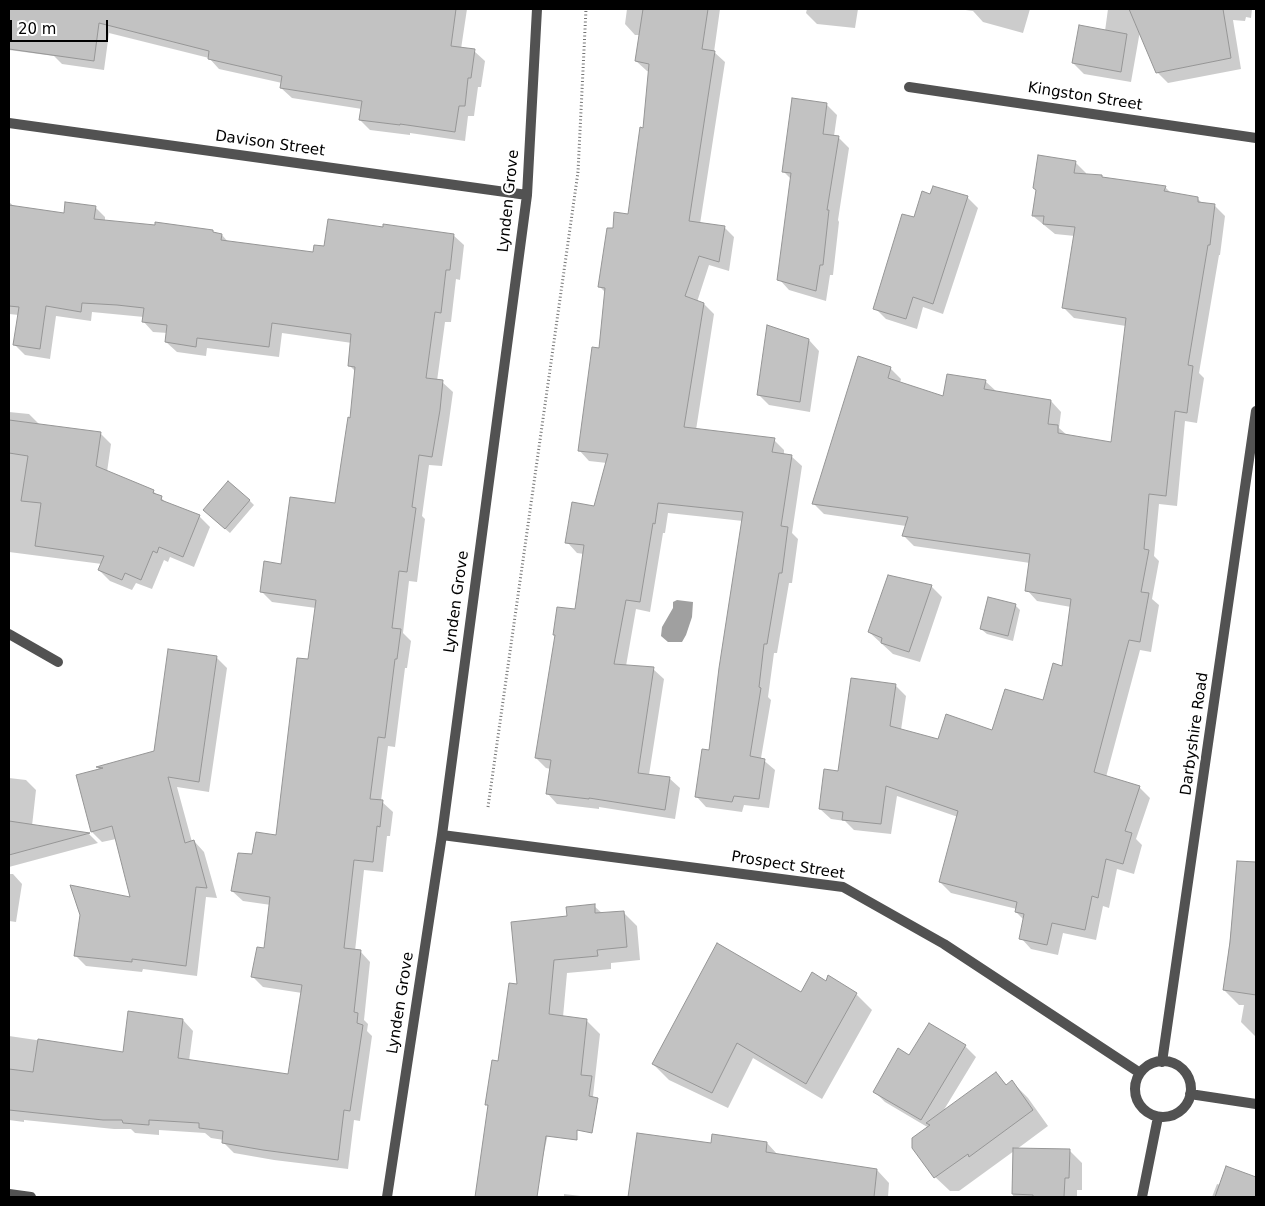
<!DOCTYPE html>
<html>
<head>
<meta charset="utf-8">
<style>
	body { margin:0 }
	#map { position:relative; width:1265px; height:1206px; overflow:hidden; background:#fff; font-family:"DejaVu Sans",sans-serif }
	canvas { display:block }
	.frame { position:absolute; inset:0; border:10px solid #000; pointer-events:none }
	.scale { position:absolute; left:10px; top:20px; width:98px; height:22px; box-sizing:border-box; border:2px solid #000; border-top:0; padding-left:6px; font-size:15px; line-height:18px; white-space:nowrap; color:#000; -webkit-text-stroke:4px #fff; paint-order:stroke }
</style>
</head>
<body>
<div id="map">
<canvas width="1265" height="1206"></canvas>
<div class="frame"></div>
<div class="scale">20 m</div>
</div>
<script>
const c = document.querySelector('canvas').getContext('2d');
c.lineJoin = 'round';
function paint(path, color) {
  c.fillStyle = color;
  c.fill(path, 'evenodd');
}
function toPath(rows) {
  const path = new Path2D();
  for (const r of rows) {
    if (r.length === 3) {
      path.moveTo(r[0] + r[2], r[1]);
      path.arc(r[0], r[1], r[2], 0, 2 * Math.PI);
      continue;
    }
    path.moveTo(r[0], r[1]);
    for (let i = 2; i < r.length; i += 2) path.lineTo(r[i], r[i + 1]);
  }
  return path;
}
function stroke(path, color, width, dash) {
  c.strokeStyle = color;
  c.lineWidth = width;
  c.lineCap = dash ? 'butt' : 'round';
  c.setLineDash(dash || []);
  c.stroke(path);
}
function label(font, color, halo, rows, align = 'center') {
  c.font = font + ' "DejaVu Sans",sans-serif';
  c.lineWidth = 4;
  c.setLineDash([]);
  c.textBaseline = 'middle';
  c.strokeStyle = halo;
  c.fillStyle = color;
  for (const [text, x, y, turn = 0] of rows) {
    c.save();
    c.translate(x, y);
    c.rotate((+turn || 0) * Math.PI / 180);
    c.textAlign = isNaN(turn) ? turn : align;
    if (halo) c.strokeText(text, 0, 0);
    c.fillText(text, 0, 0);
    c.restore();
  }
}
paint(toPath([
	[677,600,693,602,692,617,686,635,682,642,668,642,661,636,662,627,673,608,673,602]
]), '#a0a0a0');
paint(toPath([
	[9,9,467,9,461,49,474,51,485,61,481,87,478,87,474,116,468,116,465,141,410,133,410,135,370,130,360,120,362,109,292,98,281,88,282,83,219,69,209,58,109,33,104,70,62,64,54,56,9,50],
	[627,9,720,9,714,52,725,62,700,224,724,227,734,237,729,271,709,265,697,302,704,304,714,314,696,430,774,440,784,450,784,455,791,456,802,466,792,533,798,539,792,583,789,583,777,653,774,653,768,697,771,700,761,758,775,770,769,808,744,805,742,812,706,807,696,796,710,751,743,521,668,513,665,533,663,533,650,612,636,609,626,666,653,669,664,679,649,775,669,778,680,788,675,819,599,807,599,809,557,804,547,793,551,769,546,768,536,758,556,636,554,634,576,610,584,554,577,553,567,542,595,507,607,463,589,461,579,450,600,349,606,293,600,287,614,230,629,215,644,129,650,72,647,71,636,61,640,35,635,35,625,24],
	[807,9,858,9,855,28,817,24,806,13],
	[958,9,1030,9,1023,33,983,22,973,11],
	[1108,9,1252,9,1251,18,1246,17,1245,21,1233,20,1241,69,1168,83,1157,72,1140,31,1131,82,1084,74,1073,63,1105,31],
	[826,104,837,115,834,136,838,137,849,148,838,220,839,222,833,275,830,275,826,301,789,290,779,279,792,180,784,172],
	[1075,162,1086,173,1086,175,1165,187,1171,193,1197,198,1203,204,1215,206,1225,216,1220,255,1219,255,1199,373,1204,378,1197,423,1185,421,1177,506,1159,504,1154,556,1159,561,1152,599,1159,605,1151,652,1140,650,1106,777,1139,787,1150,798,1136,839,1142,845,1134,874,1117,869,1109,908,1103,906,1096,940,1063,933,1058,955,1031,949,1021,938,1024,920,1016,912,1017,909,951,893,940,882,958,817,897,796,891,834,854,830,845,821,831,819,820,809,839,773,895,685,906,696,901,730,939,741,993,732,1044,702,1063,667,1071,607,1037,601,1027,590,1030,563,914,546,903,535,906,526,824,514,813,503,890,368,901,379,900,383,944,398,985,381,996,391,1051,401,1061,412,1059,428,1068,436,1112,443,1126,326,1074,318,1063,307,1075,236,1055,234,1033,216],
	[931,196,967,197,978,208,943,314,923,307,917,329,886,319,875,308,914,218],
	[9,202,16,208,65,214,95,207,105,217,105,221,212,231,216,234,222,235,229,243,314,253,325,248,384,228,453,235,464,245,460,280,456,279,451,322,445,322,437,381,442,382,453,392,449,421,442,466,429,465,422,516,425,519,417,582,409,581,403,633,411,641,407,668,405,668,395,747,388,746,381,801,393,812,390,836,387,836,383,872,364,870,355,951,360,951,370,962,364,1020,368,1024,367,1031,372,1036,360,1121,354,1120,348,1169,274,1160,234,1153,224,1143,224,1140,211,1138,205,1133,159,1130,159,1135,135,1133,131,1129,114,1129,24,1120,24,1122,9,1120,9,1036,124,1053,183,1020,193,1031,189,1061,289,1076,302,993,263,987,253,977,265,949,271,905,243,901,232,891,253,856,277,836,309,661,316,608,272,602,261,591,282,565,336,504,352,419,356,372,349,365,352,343,282,333,279,357,207,348,206,356,177,352,166,342,168,333,153,332,143,321,144,317,92,312,91,321,56,316,50,359,25,355,15,345,19,315,9,314],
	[809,340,819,351,810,412,769,405,758,394],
	[9,412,29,414,40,425,100,433,111,444,107,472,154,492,168,504,199,516,210,527,194,567,170,557,168,562,164,560,152,589,136,583,132,590,110,581,99,570,102,564,9,552],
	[249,500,254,505,230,533,209,515],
	[931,586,942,597,920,662,893,654,869,632],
	[1015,605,1020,610,1013,641,987,634,981,629],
	[216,657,227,668,209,792,177,787,192,842,194,841,204,852,217,898,206,897,197,976,143,969,142,972,86,966,76,956,132,899,116,839,102,842,92,832,100,770,98,768,155,752],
	[9,778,26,780,36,790,32,826,89,834,98,843,9,867],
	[9,874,13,874,22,884,16,922,9,921],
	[1246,881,1256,882,1256,1037,1241,1022,1244,1005,1239,1005,1224,990,1235,895],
	[594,906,603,914,623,912,637,926,640,960,611,963,611,969,567,973,563,1017,586,1020,600,1034,592,1105,556,1098,534,1197,476,1197,489,1107,487,1105,500,1062,518,986,569,917],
	[827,983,856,994,872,1010,822,1099,753,1058,728,1108,669,1080,653,1064],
	[965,1046,976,1057,942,1113,996,1074,1007,1085,1012,1082,1028,1098,1048,1126,1017,1149,1069,1150,1082,1163,1082,1190,1077,1190,1077,1197,1013,1197,1014,1151,959,1191,950,1191,933,1175,929,1128,885,1102,874,1091,910,1057],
	[638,1134,712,1144,767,1143,778,1155,877,1170,889,1183,888,1197,629,1197],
	[1227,1168,1256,1178,1256,1197,1212,1197,1217,1184,1221,1185],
	[564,1194,589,1197,564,1197]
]), '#0003');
const building = toPath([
	[9,9,456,9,451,46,475,49,471,78,468,78,465,106,459,106,455,132,400,124,400,125,359,120,362,101,280,88,282,76,208,59,209,51,99,23,94,61,9,49,9,9],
	[643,9,708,9,702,49,715,51,689,221,725,226,719,262,699,256,685,296,704,303,684,427,775,438,772,452,792,455,781,526,788,527,782,573,779,573,767,644,764,644,759,687,761,688,750,756,765,759,759,799,734,796,732,802,695,797,702,749,709,750,719,668,743,512,658,503,655,524,653,523,640,602,626,600,614,664,654,667,638,773,670,777,665,810,589,798,589,799,546,794,551,760,535,758,555,635,553,635,557,607,575,609,584,545,565,543,572,502,594,506,608,454,578,451,592,347,599,348,605,288,598,287,607,228,613,228,614,212,628,214,640,127,643,128,649,64,635,61,643,9],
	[1129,9,1223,9,1231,58,1156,73,1129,9],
	[1079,25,1127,34,1121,72,1072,63,1079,25],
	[792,98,827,103,823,134,839,136,827,210,829,210,823,265,820,265,816,291,777,280,791,173,782,172,792,98],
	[1038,155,1076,161,1074,173,1102,175,1102,177,1166,186,1164,191,1198,197,1198,202,1215,204,1210,245,1208,245,1188,365,1193,366,1187,413,1175,411,1166,496,1149,494,1144,549,1149,550,1141,592,1149,593,1140,642,1129,640,1094,772,1140,786,1125,831,1132,833,1123,864,1106,859,1098,898,1092,896,1085,930,1052,923,1047,945,1019,939,1024,914,1015,912,1017,902,939,882,958,811,886,786,881,824,842,820,843,812,819,809,824,769,838,771,851,678,896,684,890,726,938,739,946,714,992,730,1005,689,1043,700,1053,663,1062,666,1071,599,1025,591,1030,554,902,536,908,517,812,504,858,356,891,367,888,378,943,396,947,374,986,380,984,389,1051,400,1048,424,1058,425,1058,433,1111,442,1126,318,1062,308,1075,227,1043,224,1044,216,1032,216,1036,190,1033,188,1038,155],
	[933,186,968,196,933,304,913,297,906,319,873,309,902,214,914,217,922,191,930,194,933,186],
	[65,202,96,206,94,219,155,225,155,222,213,230,213,232,222,234,221,240,313,252,314,245,324,246,328,219,383,227,383,224,454,234,450,270,446,270,441,313,435,312,426,378,443,380,440,410,432,457,419,455,412,507,416,508,407,572,399,571,392,628,401,629,397,659,395,659,385,738,378,737,370,799,383,800,380,827,377,826,373,862,354,860,344,948,361,950,354,1012,358,1013,357,1023,363,1025,350,1111,344,1110,338,1160,263,1150,222,1143,223,1131,199,1128,199,1123,149,1120,149,1125,123,1123,122,1120,103,1120,9,1110,9,1069,33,1072,38,1039,123,1052,128,1011,183,1019,178,1058,288,1074,302,985,251,977,257,947,264,948,270,897,231,891,238,853,252,854,256,832,276,835,297,658,308,659,316,600,260,592,264,561,281,564,290,497,335,503,348,417,350,418,355,367,348,366,351,334,272,323,269,347,197,338,196,347,165,342,167,325,142,322,144,308,117,305,82,303,81,312,46,306,40,349,13,345,19,307,9,306,9,205,64,213,65,202],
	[767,325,809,339,800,402,757,395,767,325],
	[9,420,101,432,96,466,154,490,153,493,162,496,161,500,200,515,183,557,159,547,157,553,153,551,141,580,125,573,122,580,98,570,104,556,35,546,41,503,21,501,28,456,9,453,9,420],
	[228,481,250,500,225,529,203,510,228,481],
	[888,575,932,585,909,652,881,643,882,638,868,632,888,575],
	[988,597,1016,604,1008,636,980,629,988,597],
	[168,649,217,656,199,782,168,777,185,843,194,840,207,888,196,887,186,966,132,959,132,962,74,956,80,915,70,885,130,897,112,826,91,832,76,775,103,768,96,767,154,751,168,649],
	[9,821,90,833,9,855,9,821],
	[1237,861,1256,862,1256,995,1223,990,1230,942,1237,861],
	[595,904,595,913,624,911,627,947,597,950,598,956,554,960,549,1014,587,1019,581,1075,592,1076,589,1096,598,1098,592,1133,577,1130,577,1140,546,1136,537,1197,475,1197,488,1105,485,1105,492,1060,498,1061,509,983,517,984,511,922,567,916,566,907,595,904],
	[717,943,801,992,812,972,826,981,828,975,857,993,806,1084,737,1043,712,1093,652,1064,717,943],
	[929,1023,966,1045,921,1120,873,1092,898,1048,909,1055,929,1023],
	[996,1072,1006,1085,1012,1080,1033,1110,969,1157,968,1154,934,1178,912,1148,912,1138,930,1125,926,1123,996,1072],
	[637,1133,711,1143,712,1134,767,1142,766,1152,877,1169,874,1197,628,1197,637,1133],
	[1013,1148,1070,1149,1069,1178,1065,1178,1064,1197,1033,1197,1033,1195,1012,1194,1013,1148],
	[1226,1166,1256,1177,1256,1197,1215,1197,1226,1166]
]);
paint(building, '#c2c2c2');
stroke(building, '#969696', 1);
stroke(toPath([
	[488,807,578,172,586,9]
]), '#747474', 3, [1, 2.5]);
stroke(toPath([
	[909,87,1256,138],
	[9,123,527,195],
	[9,634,58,662],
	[442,835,843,887,944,944,1140,1073],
	[1163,1089,28],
	[1162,1062,1256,411],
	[1190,1094,1256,1104],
	[9,1194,31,1197],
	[387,1197,442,835,527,195,537,9],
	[1142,1197,1158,1117]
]), '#525252', 10);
label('15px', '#000', '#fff', [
	["Kingston Street",1085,97,9],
	["Davison Street",270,144,8],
	["Lynden Grove",509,201,-84],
	["Lynden Grove",457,602,-82],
	["Darbyshire Road",1195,734,-82],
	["Prospect Street",788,866,9],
	["Lynden Grove",401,1003,-81]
]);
</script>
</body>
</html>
